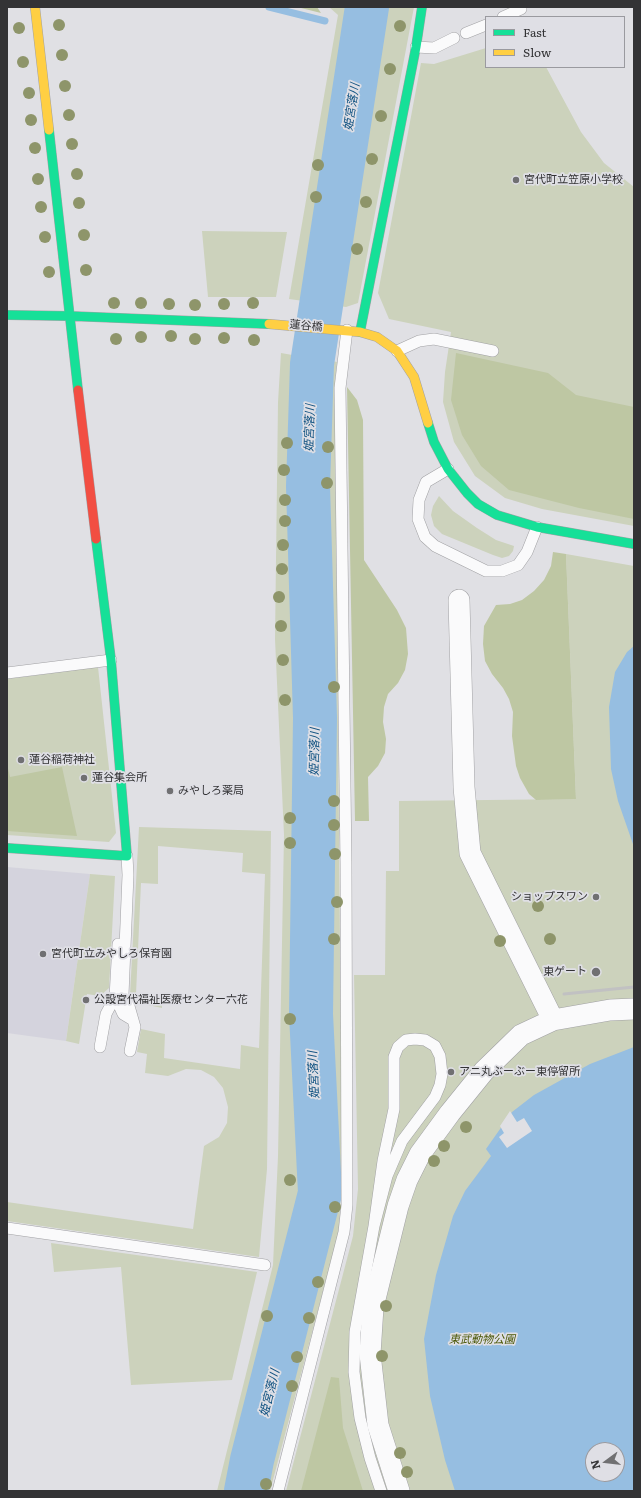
<!DOCTYPE html>
<html>
<head>
<meta charset="utf-8">
<style>
	body { margin:0 }
	#map { position:relative; width:641px; height:1498px; overflow:hidden; background:#e0e0e4; font-family:Literata,serif }
	canvas { display:block }
	.frame { position:absolute; inset:0; border:8px solid #333335; pointer-events:none }
	.legend { position:absolute; left:485px; top:16px; width:140px; height:52px; box-sizing:border-box; background:#dfdfe5; border:1px solid #9a9a9f; margin:0; padding:5px 7px; list-style:none; font-size:12px; color:#333335 }
	.legend li { display:flex; align-items:center; gap:8px; height:20px }
	.legend b { width:20px; border:1px solid #9a9a9f }
	.north { position:absolute; left:585px; top:1442px; width:40px; height:40px; box-sizing:border-box; background:#dfdfe5; border:1px solid #9a9a9f; border-radius:50%; rotate:255deg; font-size:11px; font-weight:700; line-height:16px; text-align:center; color:#333335 }
	.north::after { content:''; display:block; margin:auto; width:14px; height:18px; background:#707072; clip-path:polygon(50% 0,100% 100%,50% 72%,0 100%) }
</style>
</head>
<body>
<div id="map">
<canvas width="641" height="1498"></canvas>
<div class="frame"></div>
<ul class="legend">
<li><b style="height:5px;background:#16e098"></b>Fast</li>
<li><b style="height:5px;background:#ffcf43"></b>Slow</li>
</ul>
<div class="north">N</div>
</div>
<script>
const c = document.querySelector('canvas').getContext('2d');
c.lineJoin = 'round';
function paint(path, color) {
  c.fillStyle = color;
  c.fill(path, 'evenodd');
}
function toPath(rows) {
  const path = new Path2D();
  for (const r of rows) {
    path.moveTo(r[0], r[1]);
    for (let i = 2; i < r.length; i += 2) path.lineTo(r[i], r[i + 1]);
  }
  return path;
}
function stroke(path, color, width, dash) {
  c.strokeStyle = color;
  c.lineWidth = width;
  c.lineCap = dash ? 'butt' : 'round';
  c.setLineDash(dash || []);
  c.stroke(path);
}
function label(font, color, halo, rows, align = 'center') {
  c.font = font + ' Literata,"Noto Sans JP",serif';
  c.lineWidth = 3.5;
  c.setLineDash([]);
  c.textBaseline = 'middle';
  c.strokeStyle = halo;
  c.fillStyle = color;
  for (const [text, x, y, turn = 0] of rows) {
    c.save();
    c.translate(x, y);
    c.rotate((+turn || 0) * Math.PI / 180);
    c.textAlign = isNaN(turn) ? turn : align;
    if (halo) c.strokeText(text, 0, 0);
    c.fillText(text, 0, 0);
    c.restore();
  }
}
paint(toPath([
	[7,867,90,874,66,1041,7,1033]
]), '#d4d3dd');
paint(toPath([
	[329,7,358,7,325,221,311,302,289,299,338,15],
	[381,7,414,7,358,303,346,307,331,305,347,215],
	[486,48,486,67,546,67,581,132,604,163,634,187,634,526,542,509,505,498,475,476,454,442,443,402,445,372,451,332,389,319,378,293,421,63,434,64],
	[202,231,287,232,276,297,208,297],
	[281,353,298,356,294,411,297,925,304,1165,303,1208,243,1433,232,1491,217,1491,273,1265,278,1156,284,835,275,639,278,402],
	[323,359,337,362,335,381,342,1170,339,1231,270,1491,256,1491,327,1221,332,1170,324,1032,330,923,325,749,324,608,318,479],
	[439,496,453,511,477,528,496,540,514,546,513,551,509,556,502,558,493,555,442,534,434,526,431,515,433,506],
	[566,554,634,566,634,1491,286,1491,353,1236,358,1189,354,975,385,975,386,871,399,871,399,801,576,799],
	[593,1450,617,1450,617,1474,593,1474],
	[98,667,116,833,109,842,7,835,7,679],
	[139,827,271,831,267,1169,259,1257,7,1221,7,1202,193,1229,204,1146,219,1137,227,1123,228,1107,223,1088,214,1077,201,1070,186,1069,168,1076,145,1073,147,1054,137,1052,141,1029,165,1034,164,1058,240,1069,241,1045,259,1048,265,874,242,872,243,853,158,846,158,884,141,883,136,994,162,998,162,1008,134,1002,130,995],
	[90,874,115,876,109,988,100,996,87,994,79,1044,66,1041],
	[51,1243,257,1272,232,1380,131,1385,121,1267,54,1272]
]), '#ccd2bc');
paint(toPath([
	[297,7,317,7,321,13],
	[456,353,548,373,576,395,634,407,634,519,579,508,509,490,481,466,462,435,451,400],
	[347,387,357,400,363,420,364,560,397,610,406,628,408,654,405,670,398,683,388,694,384,707,383,722,386,739,385,753,378,766,368,777,369,821,355,821],
	[553,552,566,554,576,799,536,800,529,794,520,778,516,766,512,736,513,712,509,699,503,688,492,674,485,661,483,644,484,626,496,605,510,604,522,600,534,591,544,580,551,566],
	[7,764,10,777,62,767,77,836,7,831],
	[331,1377,339,1378,343,1428,363,1491,301,1491]
]), '#bec7a3');
paint(toPath([
	[634,646,634,847,618,801,611,769,609,707,615,672,627,652],
	[634,1047,634,1491,455,1491,445,1460,430,1396,424,1339,436,1275,453,1216,465,1191,491,1156,486,1149,512,1112,534,1095,590,1064],
	[593,1450,617,1450,617,1474,593,1474]
]), '#96bee1');
paint(toPath([
	[510,1111,517,1122,524,1118,532,1131,507,1148,499,1137,504,1133,500,1126]
]), '#e0e0e4');
stroke(toPath([
	[269,7,325,21]
]), '#96bee1', 7);
stroke(toPath([
	[246,1491,252,1460,320,1193,311,1014,315,718,308,486,312,364,367,7]
]), '#96bee1', 44);
const lane = toPath([
	[503,17,521,9],
	[466,33,486,25],
	[416,47,434,48,454,38],
	[397,351,419,341,434,339,493,351],
	[448,469,426,482,419,500,418,519,425,537,435,546,486,571,502,571,518,565,527,552,537,527],
	[7,673,111,660],
	[127,856,128,875,123,995,129,1006,135,1027,130,1051],
	[115,997,123,1014,133,1020],
	[100,1047,106,1014,115,997,118,944],
	[374,1226,387,1176,402,1141,435,1097,440,1085,442,1074,440,1056,435,1046,425,1040,415,1039,406,1040,398,1047,394,1057,394,1109,383,1161,374,1226,355,1332,354,1372,360,1418,370,1458,381,1491],
	[7,1228,265,1265],
	[278,1491,344,1232,347,1205,346,865,340,388,347,330]
]);
const street = toPath([
	[459,600,464,787,470,853,553,1020],
	[399,1491,378,1425,370,1354,373,1307,398,1206,407,1180,420,1154,450,1113,484,1071,521,1035,553,1020,610,1010,634,1009]
]);
const fast = toPath([
	[49,130,78,390],
	[7,315,69,316,269,324],
	[360,332,416,47,422,7],
	[428,423,434,442,448,469,467,493,478,504,497,515,537,527,634,544],
	[7,848,127,856,111,660,96,539]
]);
const slow = toPath([
	[35,7,49,130],
	[269,324,360,332,377,337,397,351,414,377,428,423]
]);
const jam = toPath([
	[78,390,96,539]
]);
stroke(lane, '#a1a1a4', 12);
stroke(street, '#a1a1a4', 22);
stroke(fast, '#a1a1a4', 10);
stroke(slow, '#a1a1a4', 10);
stroke(jam, '#a1a1a4', 10);
stroke(lane, '#fafafb', 11);
stroke(street, '#fafafb', 21);
stroke(fast, '#16e098', 9);
stroke(slow, '#ffcf43', 9);
stroke(jam, '#f24e42', 9);
stroke(toPath([
	[564,994,634,987]
]), '#c1c1c2', 3);
c.fillStyle = '#8e956a';
for (const [x, y] of [
	[59,25],
	[400,26],
	[19,28],
	[62,55],
	[23,62],
	[390,69],
	[65,86],
	[29,93],
	[69,115],
	[381,116],
	[31,120],
	[72,144],
	[35,148],
	[372,159],
	[318,165],
	[77,174],
	[38,179],
	[316,197],
	[366,202],
	[79,203],
	[41,207],
	[84,235],
	[45,237],
	[357,249],
	[86,270],
	[49,272],
	[114,303],
	[141,303],
	[253,303],
	[169,304],
	[224,304],
	[195,305],
	[171,336],
	[141,337],
	[224,338],
	[116,339],
	[195,339],
	[254,340],
	[287,443],
	[328,447],
	[284,470],
	[327,483],
	[285,500],
	[285,521],
	[283,545],
	[282,569],
	[279,597],
	[281,626],
	[283,660],
	[334,687],
	[285,700],
	[334,801],
	[290,818],
	[334,825],
	[290,843],
	[335,854],
	[337,902],
	[538,906],
	[334,939],
	[550,939],
	[500,941],
	[290,1019],
	[466,1127],
	[444,1146],
	[434,1161],
	[290,1180],
	[335,1207],
	[318,1282],
	[386,1306],
	[267,1316],
	[309,1318],
	[382,1356],
	[297,1357],
	[292,1386],
	[400,1453],
	[407,1472],
	[266,1484]
]) {
  c.beginPath();
  c.arc(x, y, 6, 0, 2 * Math.PI);
  c.fill();
}
for (const [x, y, r, color] of [
	[516,180,4,"#707072"],
	[21,760,4,"#707072"],
	[84,778,4,"#707072"],
	[170,791,4,"#707072"],
	[596,897,4,"#707072"],
	[43,954,4,"#707072"],
	[596,972,5,"#707072"],
	[86,1000,4,"#707072"],
	[451,1072,4,"#707072"]
]) {
  const dot = new Path2D();
  dot.arc(x, y, r, 0, 2 * Math.PI);
  c.fillStyle = color;
  c.fill(dot);
  stroke(dot, '#dfdfe5', 1.5);
}
label('11px', '#333335', '#dfdfe5', [
	["宮代町立笠原小学校",524,180],
	["蓮谷稲荷神社",29,760],
	["蓮谷集会所",92,778],
	["みやしろ薬局",178,791],
	["ショップスワン",588,897,"right"],
	["宮代町立みやしろ保育園",51,954],
	["東ゲート",587,972,"right"],
	["公設宮代福祉医療センター六花",94,1000],
	["アニ丸ぶーぶー東停留所",459,1072]
], 'left');
label('11px', '#333335', '#dfdfe5', [
	["蓮谷橋",306,326,5]
]);
label('italic 11px', '#4b5807', '#dfdfe5', [
	["東武動物公園",482,1340]
]);
label('italic 12px', '#135483', '#dfdfe5', [
	["姫宮落川",352,107,-81],
	["姫宮落川",310,428,-88],
	["姫宮落川",315,752,-89],
	["姫宮落川",314,1075,-93],
	["姫宮落川",270,1393,-76]
]);
</script>
</body>
</html>
